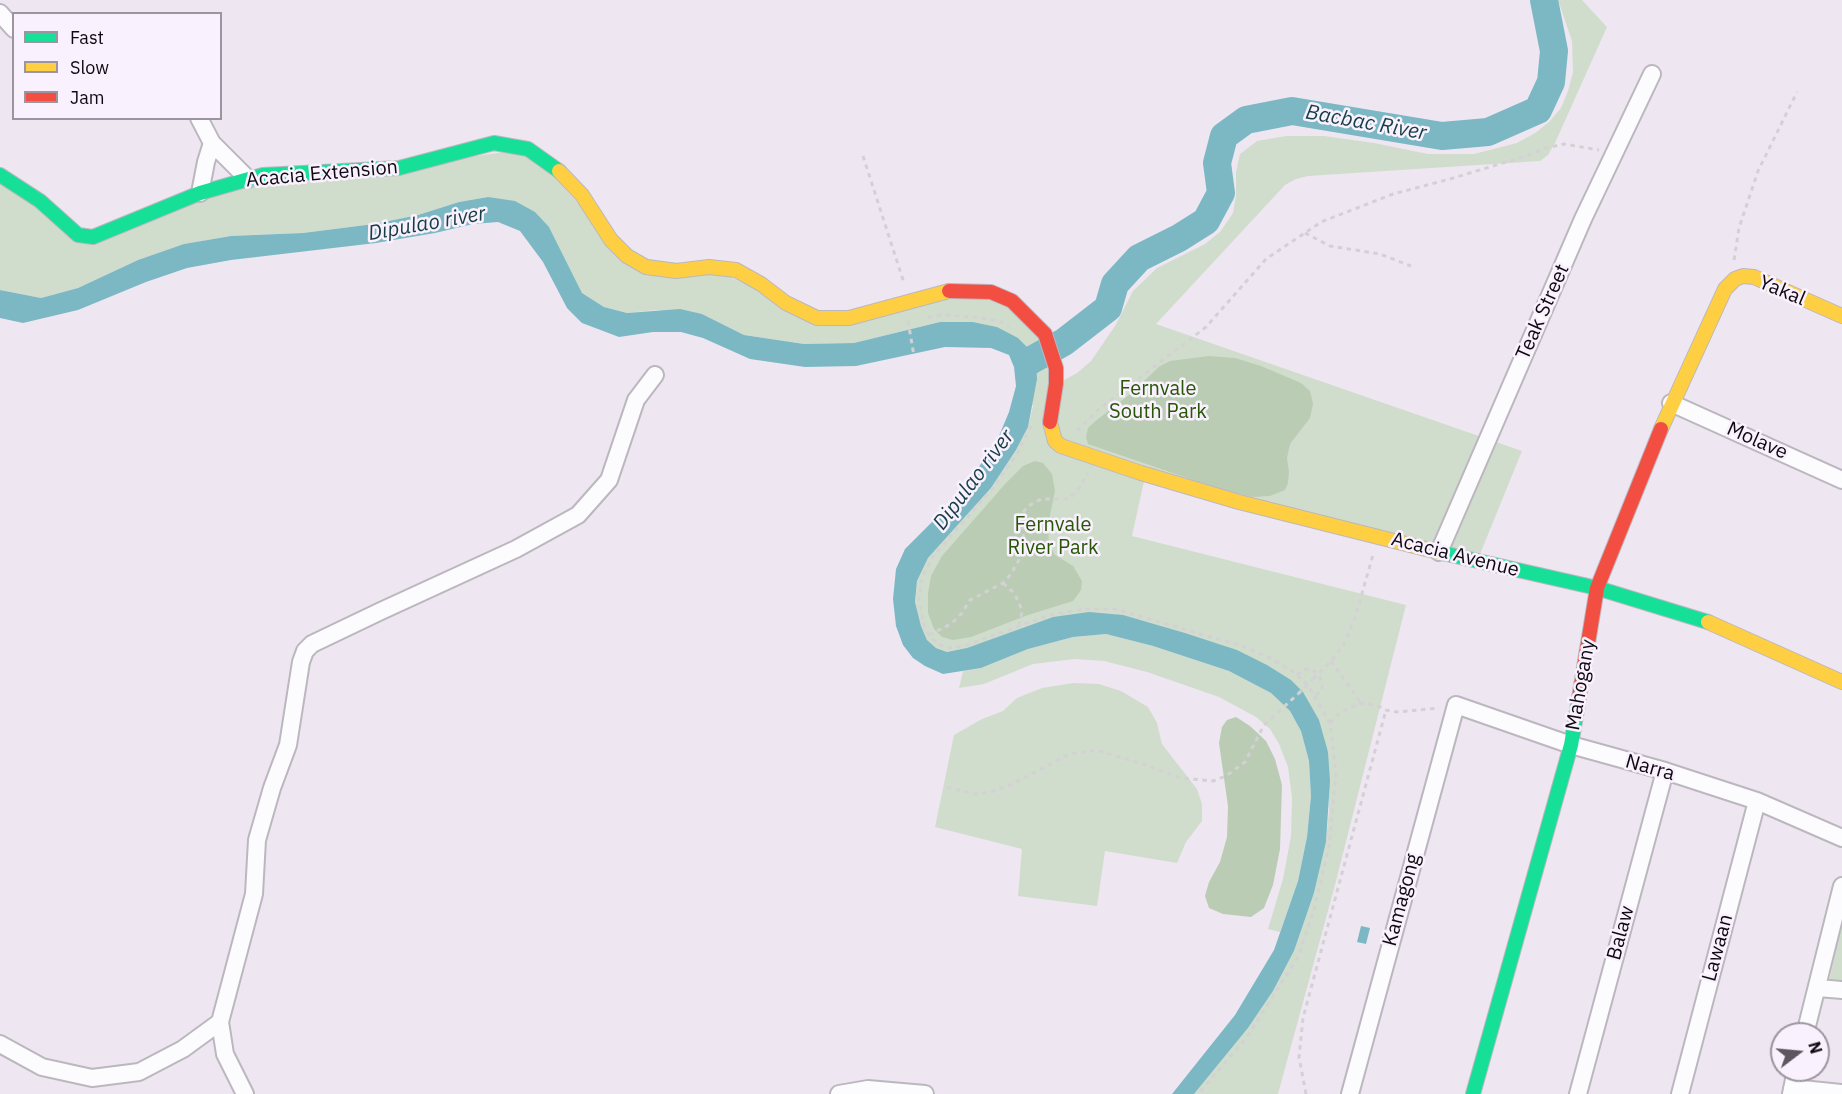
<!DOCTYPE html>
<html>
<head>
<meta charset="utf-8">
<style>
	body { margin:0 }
	#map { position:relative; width:1842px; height:1094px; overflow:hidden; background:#eee7f2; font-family:"IBM Plex Sans",sans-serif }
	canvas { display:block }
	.legend { position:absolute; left:12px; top:12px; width:210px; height:108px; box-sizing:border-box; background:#faf1fe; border:2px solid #9c959f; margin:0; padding:8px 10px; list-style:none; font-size:18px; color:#0f0a11 }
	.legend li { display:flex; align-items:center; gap:12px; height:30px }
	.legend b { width:30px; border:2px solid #9c959f }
	.north { position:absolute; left:1770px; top:1022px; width:60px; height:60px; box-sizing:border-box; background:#faf1fe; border:2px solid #9c959f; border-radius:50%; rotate:74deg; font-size:16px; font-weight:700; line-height:24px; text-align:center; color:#0f0a11 }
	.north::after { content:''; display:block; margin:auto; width:21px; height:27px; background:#5d5760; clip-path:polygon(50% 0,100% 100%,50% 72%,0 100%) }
</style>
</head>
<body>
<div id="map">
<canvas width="1842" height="1094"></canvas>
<ul class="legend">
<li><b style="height:8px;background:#16e098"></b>Fast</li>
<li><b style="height:8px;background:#ffcf43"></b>Slow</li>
<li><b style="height:8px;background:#f24e42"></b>Jam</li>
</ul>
<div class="north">N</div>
</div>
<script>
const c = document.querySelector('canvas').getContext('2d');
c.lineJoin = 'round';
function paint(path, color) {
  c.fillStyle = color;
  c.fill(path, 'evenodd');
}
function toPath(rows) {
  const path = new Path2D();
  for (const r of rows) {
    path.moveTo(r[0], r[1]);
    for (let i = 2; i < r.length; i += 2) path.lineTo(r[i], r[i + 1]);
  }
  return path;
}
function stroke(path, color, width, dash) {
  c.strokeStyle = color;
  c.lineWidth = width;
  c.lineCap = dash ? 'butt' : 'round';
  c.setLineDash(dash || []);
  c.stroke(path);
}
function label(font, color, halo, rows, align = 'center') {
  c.font = font + ' "IBM Plex Sans",sans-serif';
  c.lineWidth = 5;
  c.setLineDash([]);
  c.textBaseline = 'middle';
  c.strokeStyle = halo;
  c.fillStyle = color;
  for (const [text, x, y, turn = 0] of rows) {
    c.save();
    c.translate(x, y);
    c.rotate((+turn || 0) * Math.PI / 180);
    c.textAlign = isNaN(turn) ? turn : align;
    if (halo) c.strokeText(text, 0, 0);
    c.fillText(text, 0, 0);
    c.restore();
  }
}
paint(toPath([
	[1558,0,1582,0,1607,27,1555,143,1548,155,1540,161,1308,176,1296,179,1285,185,1156,324,1522,451,1478,559,1146,472,1132,536,1406,605,1335,885,1278,1094,1194,1094,1248,1028,1273,991,1294,951,1314,893,1326,842,1329,810,1328,752,1291,680,1053,617,967,649,947,652,936,648,927,640,921,626,915,603,917,581,928,558,991,488,1016,450,1028,427,1033,406,997,327,973,322,940,322,854,343,804,344,744,335,702,314,656,310,627,313,604,307,582,293,549,227,488,197,459,202,418,215,374,224,303,233,231,236,185,244,138,260,78,288,41,298,0,290,0,175,78,235,200,193,528,149,627,256,709,267,817,318,991,292,1031,318,1057,384,1077,373,1091,361,1115,326,1133,291,1157,268,1205,244,1220,232,1233,213,1236,195,1236,172,1240,154,1257,141,1286,136,1324,136,1374,143,1428,154,1474,154,1517,143,1535,133,1549,122,1561,108,1568,91,1573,72,1572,41],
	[1106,634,1153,646,1229,671,1271,693,1290,711,1301,731,1309,761,1311,796,1307,837,1298,881,1280,932,1268,929,1283,879,1291,836,1292,798,1288,767,1279,744,1270,729,1256,717,1219,697,1147,672,1104,661,1075,659,1033,664,984,684,959,688,963,671,981,668,1028,649,1073,637],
	[1073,683,1099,684,1121,691,1148,707,1157,723,1162,744,1197,789,1202,804,1202,821,1186,842,1177,863,1105,851,1097,906,1018,896,1022,849,935,827,954,735,982,719,1003,711,1017,698,1042,688],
	[1842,920,1842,983,1829,982]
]), '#d1ddcc');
paint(toPath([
	[1209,356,1235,358,1261,366,1301,383,1310,391,1313,404,1310,418,1290,444,1287,458,1289,472,1288,483,1285,490,1270,496,1253,497,1228,492,1088,444,1086,437,1088,428,1093,423,1129,395,1160,366,1170,361],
	[1035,461,1043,463,1052,474,1055,491,1048,525,1049,544,1055,555,1073,566,1082,581,1081,590,1073,601,1028,615,971,637,953,640,942,637,934,629,928,613,928,593,931,576,942,556,1006,483,1023,466],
	[1236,717,1250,726,1266,741,1275,759,1282,785,1280,849,1273,885,1264,908,1251,917,1223,914,1209,908,1205,896,1209,882,1220,862,1227,837,1228,806,1219,743,1222,727,1227,720]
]), '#baccb3');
paint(toPath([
	[488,197,515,201,535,212,549,227,582,293,604,307,627,313,680,309,702,314,744,335,804,344,854,343,940,322,973,322,997,327,1018,338,1028,348,1036,362,1037,379,1028,427,1016,450,991,488,928,558,917,581,915,602,921,626,927,640,936,648,947,652,967,648,1053,617,1089,612,1123,615,1185,633,1237,650,1267,665,1291,680,1303,692,1319,720,1328,752,1330,781,1326,842,1314,893,1294,951,1273,991,1248,1028,1194,1094,1172,1094,1235,1015,1274,950,1298,881,1307,837,1311,796,1309,761,1301,731,1290,711,1271,693,1229,671,1153,646,1106,634,1073,637,1028,649,981,668,943,674,925,666,913,658,903,645,896,626,893,599,896,569,905,549,941,513,973,475,996,443,1009,412,1016,386,1014,367,1009,355,991,348,945,347,856,366,805,367,750,359,703,338,681,332,653,332,619,337,582,323,567,308,543,262,520,231,498,222,473,224,435,233,376,243,231,260,187,268,146,282,78,310,23,323,0,318,0,290,41,298,78,288,138,260,184,244,231,236,303,233,374,224,418,215,459,202],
	[1361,926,1370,928,1366,944,1357,942]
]), '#7cb8c4');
stroke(toPath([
	[1028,362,1064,342,1108,308,1115,284,1139,258,1179,238,1206,221,1221,193,1217,163,1224,136,1246,120,1292,111,1442,136,1488,132,1538,110,1551,82,1554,51,1544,0]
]), '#7cb8c4', 28);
const street = toPath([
	[0,13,14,29],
	[199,118,212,143,248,179],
	[200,193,206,162,212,143],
	[1671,403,1842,480],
	[1439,552,1583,219,1652,74],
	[1818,988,1842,990],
	[1805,1034,1842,886],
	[0,1044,42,1067,92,1078,139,1072,183,1049,220,1022],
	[1792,1088,1842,1093],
	[245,1094,225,1054,220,1022,254,894,257,840,272,788,288,745,301,662,305,651,312,644,381,611,516,549,578,515,609,480,636,400,655,375],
	[839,1094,868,1089,925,1094],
	[1350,1094,1456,705,1571,745,1665,771,1757,801,1842,838],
	[1578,1094,1665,771],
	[1680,1094,1757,801],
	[1791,1094,1796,1070]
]);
const fast = toPath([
	[0,175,40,201,78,235,93,237,200,193,263,175,399,168,494,143,528,149,559,171],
	[1438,552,1597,588,1708,622],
	[1473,1094,1571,745,1578,704]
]);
const slow = toPath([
	[559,171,582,195,611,240,627,256,646,267,676,271,709,267,736,270,761,284,786,303,817,318,849,318,949,291],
	[1050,422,1055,441,1061,446,1141,473,1239,502,1438,552],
	[1661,429,1725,289,1735,279,1743,276,1754,277,1842,316],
	[1708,622,1842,682]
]);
const jam = toPath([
	[949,291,991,292,1012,301,1045,334,1056,368,1056,384,1050,422],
	[1578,704,1597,588,1661,429]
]);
stroke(street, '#bcb7bf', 20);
stroke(fast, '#bcb7bf', 16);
stroke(slow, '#bcb7bf', 16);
stroke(jam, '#bcb7bf', 16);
stroke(toPath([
	[863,156,904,283],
	[1305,233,1330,246,1380,254,1411,266],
	[1734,260,1739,228,1758,171,1797,92],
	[928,317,942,315,973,317,999,321,1009,326],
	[908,321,914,356],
	[1031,426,1017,454,993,488,932,558,922,578,919,599,924,625,929,635,938,644,947,648,964,646,1050,615,1084,609,1115,609,1242,646,1270,658,1292,671,1308,685,1330,723,1336,774,1329,846,1314,910,1298,957,1247,1037,1198,1094],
	[1077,431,1098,410,1206,327,1266,259,1321,222,1393,194,1450,179,1526,156,1542,149,1564,144,1599,150],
	[1003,583,1013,592,1019,602,1022,612,1019,625],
	[929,635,951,624,962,613,970,600,1003,583,1011,574,1025,549,1021,515,1028,506,1041,499,1069,499,1080,487,1088,473],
	[1331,661,1361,703],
	[1297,675,1303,670,1311,669,1318,674,1322,682,1322,690,1315,696],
	[1313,679,1331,661,1344,644,1354,621,1373,555],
	[1330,723,1341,712,1361,703,1376,705,1386,710,1397,712,1439,708],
	[947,787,975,794,991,792,1012,784,1070,754,1096,750,1146,765,1181,778,1213,781,1226,776,1245,762,1264,725,1298,694],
	[1306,1094,1299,1057,1303,1018,1386,710]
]), '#d3d1d4', 3, [4.5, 4.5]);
stroke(street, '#fcfbfd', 16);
stroke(fast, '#16e098', 14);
stroke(slow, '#ffcf43', 14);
stroke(jam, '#f24e42', 14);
stroke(toPath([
	[1298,694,1313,679]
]), '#d3d1d4', 3, [4.5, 4.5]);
label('20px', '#0f0a11', '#faf1fe', [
	["Acacia Extension",322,174,-5],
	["Yakal",1782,291,23],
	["Teak Street",1543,312,-66],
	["Molave",1757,441,24],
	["Acacia Avenue",1455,555,14],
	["Mahogany",1581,685,-80],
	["Narra",1650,768,16],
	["Kamagong",1402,900,-75],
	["Balaw",1621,933,-75],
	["Lawaan",1718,948,-75]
]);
label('20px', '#275607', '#faf1fe', [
	["Fernvale",1158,389],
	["South Park",1158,412],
	["Fernvale",1053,525],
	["River Park",1053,548]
]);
label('italic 21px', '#153e44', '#faf1fe', [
	["Bacbac River",1366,123,10],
	["Dipulao river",427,224,-10],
	["Dipulao river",974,480,-53]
]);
</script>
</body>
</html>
